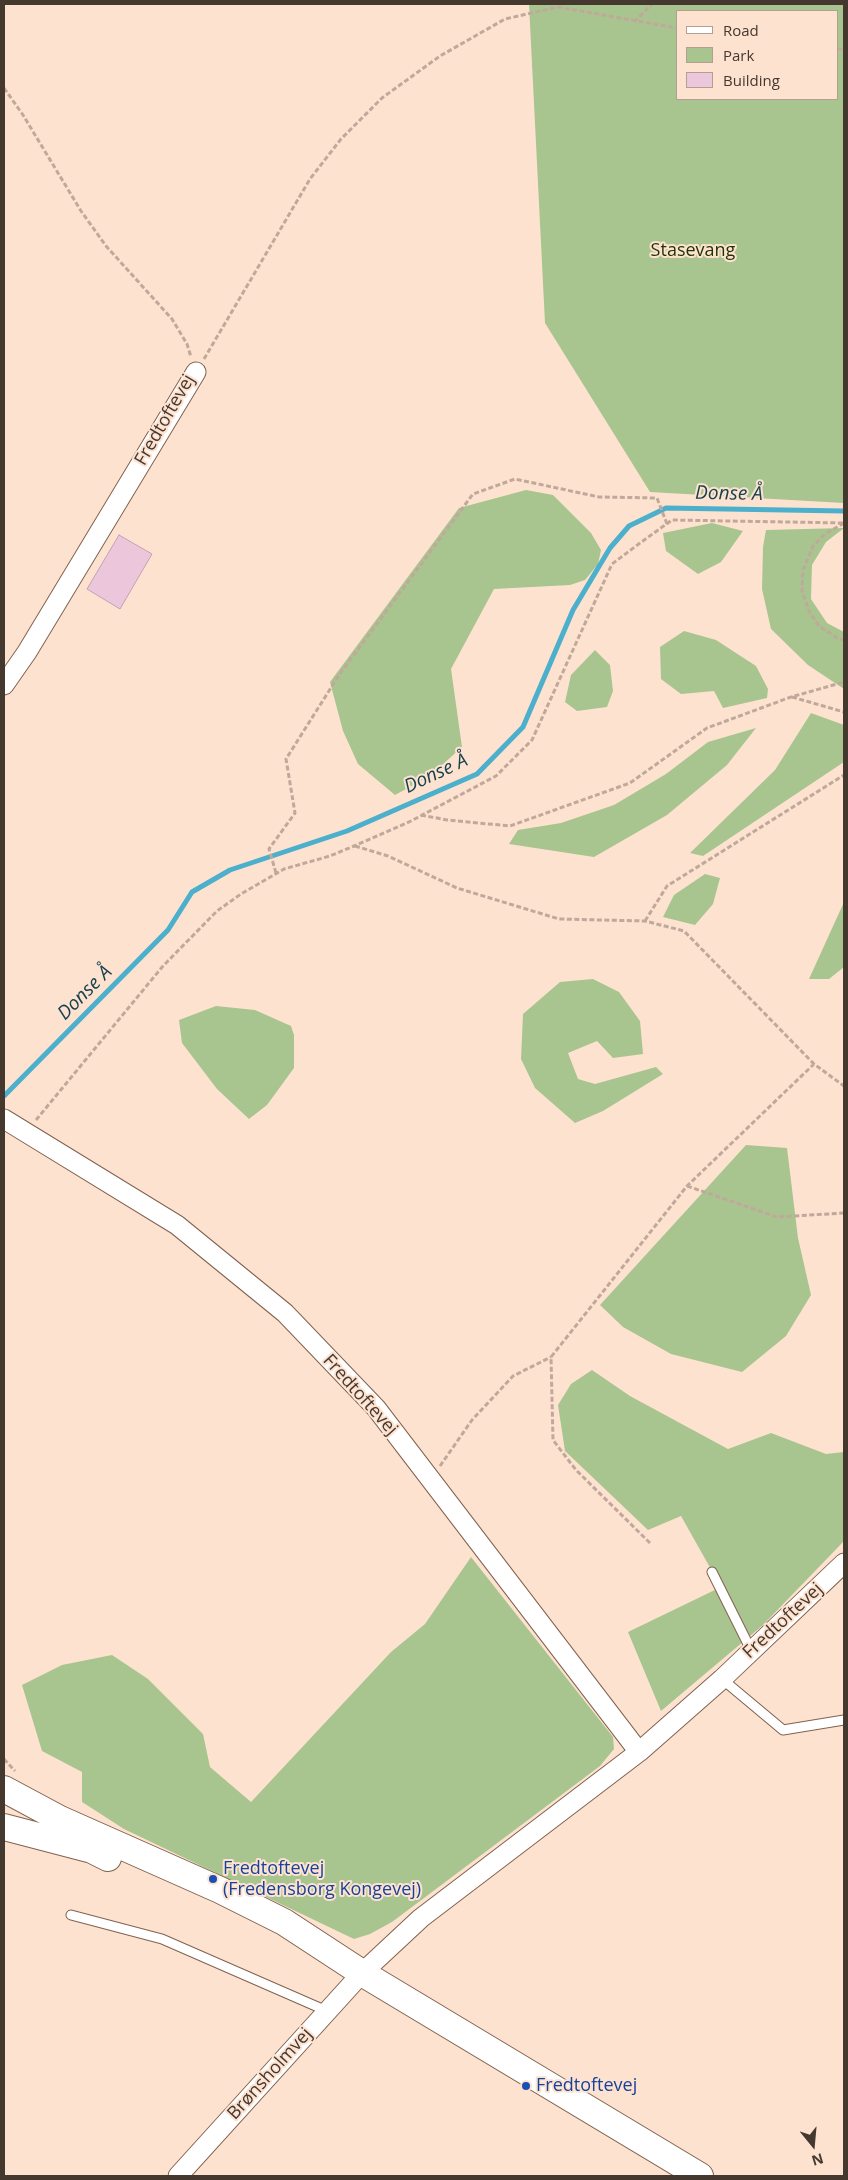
<!DOCTYPE html>
<html>
<head>
<meta charset="utf-8">
<style>
	body { margin:0 }
	#map { position:relative; width:848px; height:2180px; overflow:hidden; background:#fee2d0; font-family:"Open Sans",sans-serif }
	canvas { display:block }
	.frame { position:absolute; inset:0; border:5px solid #45382f; pointer-events:none }
	.legend { position:absolute; left:676px; top:10px; width:162px; height:90px; box-sizing:border-box; background:#fee2d0; border:1px solid #b49e90; margin:0; padding:6px 9px; list-style:none; font-size:15px; color:#45382f }
	.legend li { display:flex; align-items:center; gap:10px; height:25px }
	.legend b { width:25px; border:1px solid #b49e90 }
	.north { position:absolute; left:788px; top:2120px; width:50px; height:50px; -webkit-text-stroke:4px #fee2d0; paint-order:stroke; rotate:163deg; font-size:14px; font-weight:700; line-height:20px; text-align:center; color:#45382f }
	.north::after { content:''; display:block; margin:auto; width:18px; height:22px; background:#45382f; clip-path:polygon(50% 0,100% 100%,50% 72%,0 100%) }
</style>
</head>
<body>
<div id="map">
<canvas width="848" height="2180"></canvas>
<div class="frame"></div>
<ul class="legend">
<li><b style="height:6px;background:#fff"></b>Road</li>
<li><b style="height:14px;background:#a8c58f"></b>Park</li>
<li><b style="height:14px;background:#ecc7dc"></b>Building</li>
</ul>
<div class="north">N</div>
</div>
<script>
const c = document.querySelector('canvas').getContext('2d');
c.lineJoin = 'round';
function paint(path, color) {
  c.fillStyle = color;
  c.fill(path, 'evenodd');
}
function toPath(rows) {
  const path = new Path2D();
  for (const r of rows) {
    path.moveTo(r[0], r[1]);
    for (let i = 2; i < r.length; i += 2) path.lineTo(r[i], r[i + 1]);
  }
  return path;
}
function stroke(path, color, width, dash) {
  c.strokeStyle = color;
  c.lineWidth = width;
  c.lineCap = dash ? 'butt' : 'round';
  c.setLineDash(dash || []);
  c.stroke(path);
}
function label(font, color, halo, rows, align = 'center') {
  c.font = font + ' "Open Sans",sans-serif';
  c.lineWidth = 4;
  c.setLineDash([]);
  c.textBaseline = 'middle';
  c.strokeStyle = halo;
  c.fillStyle = color;
  for (const [text, x, y, turn = 0] of rows) {
    c.save();
    c.translate(x, y);
    c.rotate((+turn || 0) * Math.PI / 180);
    c.textAlign = isNaN(turn) ? turn : align;
    if (halo) c.strokeText(text, 0, 0);
    c.fillText(text, 0, 0);
    c.restore();
  }
}
paint(toPath([
	[529,4,844,4,844,503,650,492,545,323],
	[837,11,837,99,677,99,677,11],
	[526,490,553,495,591,533,601,550,598,564,585,580,570,585,494,589,451,669,462,747,430,776,395,795,358,764,343,731,330,682,459,508],
	[712,523,743,531,721,562,698,574,666,551,663,533],
	[844,528,826,542,812,565,811,599,827,623,844,632,844,689,808,665,771,629,762,589,763,547,766,530],
	[684,631,716,640,756,666,768,689,767,698,723,708,714,691,681,694,661,679,660,647],
	[595,650,610,665,613,691,607,707,577,711,565,702,571,675],
	[811,713,844,725,844,762,703,856,690,853,775,770],
	[756,728,727,765,667,815,594,857,509,844,518,830,561,823,614,805,666,774,708,742],
	[705,874,720,878,713,904,695,925,663,917,674,895],
	[844,902,844,967,829,979,809,979],
	[593,979,619,992,640,1021,643,1054,613,1058,597,1041,568,1053,578,1079,595,1084,656,1067,663,1074,603,1111,575,1123,535,1088,521,1059,523,1014,560,982],
	[216,1006,255,1010,291,1026,294,1035,294,1068,267,1105,249,1119,217,1089,182,1043,179,1020],
	[746,1145,787,1148,798,1238,811,1295,786,1336,742,1372,671,1354,623,1327,600,1305],
	[592,1370,630,1396,728,1449,771,1433,826,1454,844,1452,844,1541,763,1625,661,1711,628,1632,721,1587,681,1516,648,1530,565,1451,558,1405,571,1384],
	[471,1557,613,1737,614,1749,600,1766,392,1922,370,1934,354,1939,124,1829,82,1802,82,1772,42,1751,22,1685,62,1665,112,1655,148,1679,203,1734,210,1767,251,1802,391,1652,425,1624]
]), '#a8c58f');
stroke(toPath([
	[4,1096,168,930,192,892,230,870,347,831,477,774,523,727,573,610,610,548,629,526,666,508,844,511]
]), '#4cafcb', 5);
const building = toPath([
	[119,535,152,554,120,609,87,589,119,535]
]);
paint(building, '#ecc7dc');
stroke(building, '#c3a0b3', 1);
const lane = toPath([
	[712,1572,751,1650],
	[722,1679,783,1730,844,1720],
	[71,1915,162,1939,327,2011]
]);
const street = toPath([
	[4,685,27,652,196,372],
	[4,1119,177,1225,285,1313,376,1408,639,1752],
	[178,2176,362,1973,421,1918,639,1752,722,1679,844,1563]
]);
const secondary = toPath([
	[4,1789,60,1819,220,1890,284,1922,362,1973,700,2176],
	[4,1827,92,1850,108,1858]
]);
stroke(lane, '#80624e', 11);
stroke(street, '#80624e', 21);
stroke(secondary, '#80624e', 28);
stroke(toPath([
	[634,22,652,4],
	[837,49,844,49],
	[4,88,23,115,81,211,106,246,172,319,187,344,191,357],
	[204,359,310,179,341,139,382,98,440,56,505,19,558,7,677,28],
	[844,523,825,534,813,546,803,570,802,591,809,611,819,626,839,639,844,640],
	[792,697,844,712],
	[421,815,447,820,510,826,630,783,707,728,791,697,844,682],
	[355,846,388,856,457,888,559,919,645,921,684,931,814,1064],
	[276,873,269,849,295,813,286,759,339,675,473,494,515,479,599,497,657,498,667,524],
	[645,921,667,886,844,775],
	[36,1120,163,966,217,911,241,894,284,869,330,856,354,846,411,821,496,776,532,740,612,564,640,543,672,520,844,523],
	[687,1186,777,1217,844,1213],
	[440,1466,472,1420,513,1376,551,1357],
	[650,1543,576,1470,553,1440,551,1357,687,1186,814,1064,844,1086],
	[4,1759,15,1771]
]), '#c0a99a', 3, [5, 2.5]);
stroke(lane, '#fff', 9);
stroke(street, '#fff', 19);
stroke(secondary, '#fff', 26);
for (const [x, y, r, color] of [
	[213,1879,5,"#1a4fb4"],
	[526,2086,5,"#1a4fb4"]
]) {
  const dot = new Path2D();
  dot.arc(x, y, r, 0, 2 * Math.PI);
  c.fillStyle = color;
  c.fill(dot);
  stroke(dot, '#fee2d0', 2);
}
label('18px', '#1e3302', '#fee2d0', [
	["Stasevang",693,251]
]);
label('18px', '#45382f', '#fee2d0', [
	["Fredtoftevej",165,420,-60],
	["Fredtoftevej",360,1395,48],
	["Fredtoftevej",783,1621,-43],
	["Brønsholmvej",270,2074,-48]
]);
label('18px', '#164399', '#fee2d0', [
	["Fredtoftevej",223,1869],
	["(Fredensborg Kongevej)",223,1890],
	["Fredtoftevej",536,2086]
], 'left');
label('italic 19px', '#16424f', '#fee2d0', [
	["Donse Å",729,494,1],
	["Donse Å",436,774,-25],
	["Donse Å",85,993,-45]
]);
</script>
</body>
</html>
